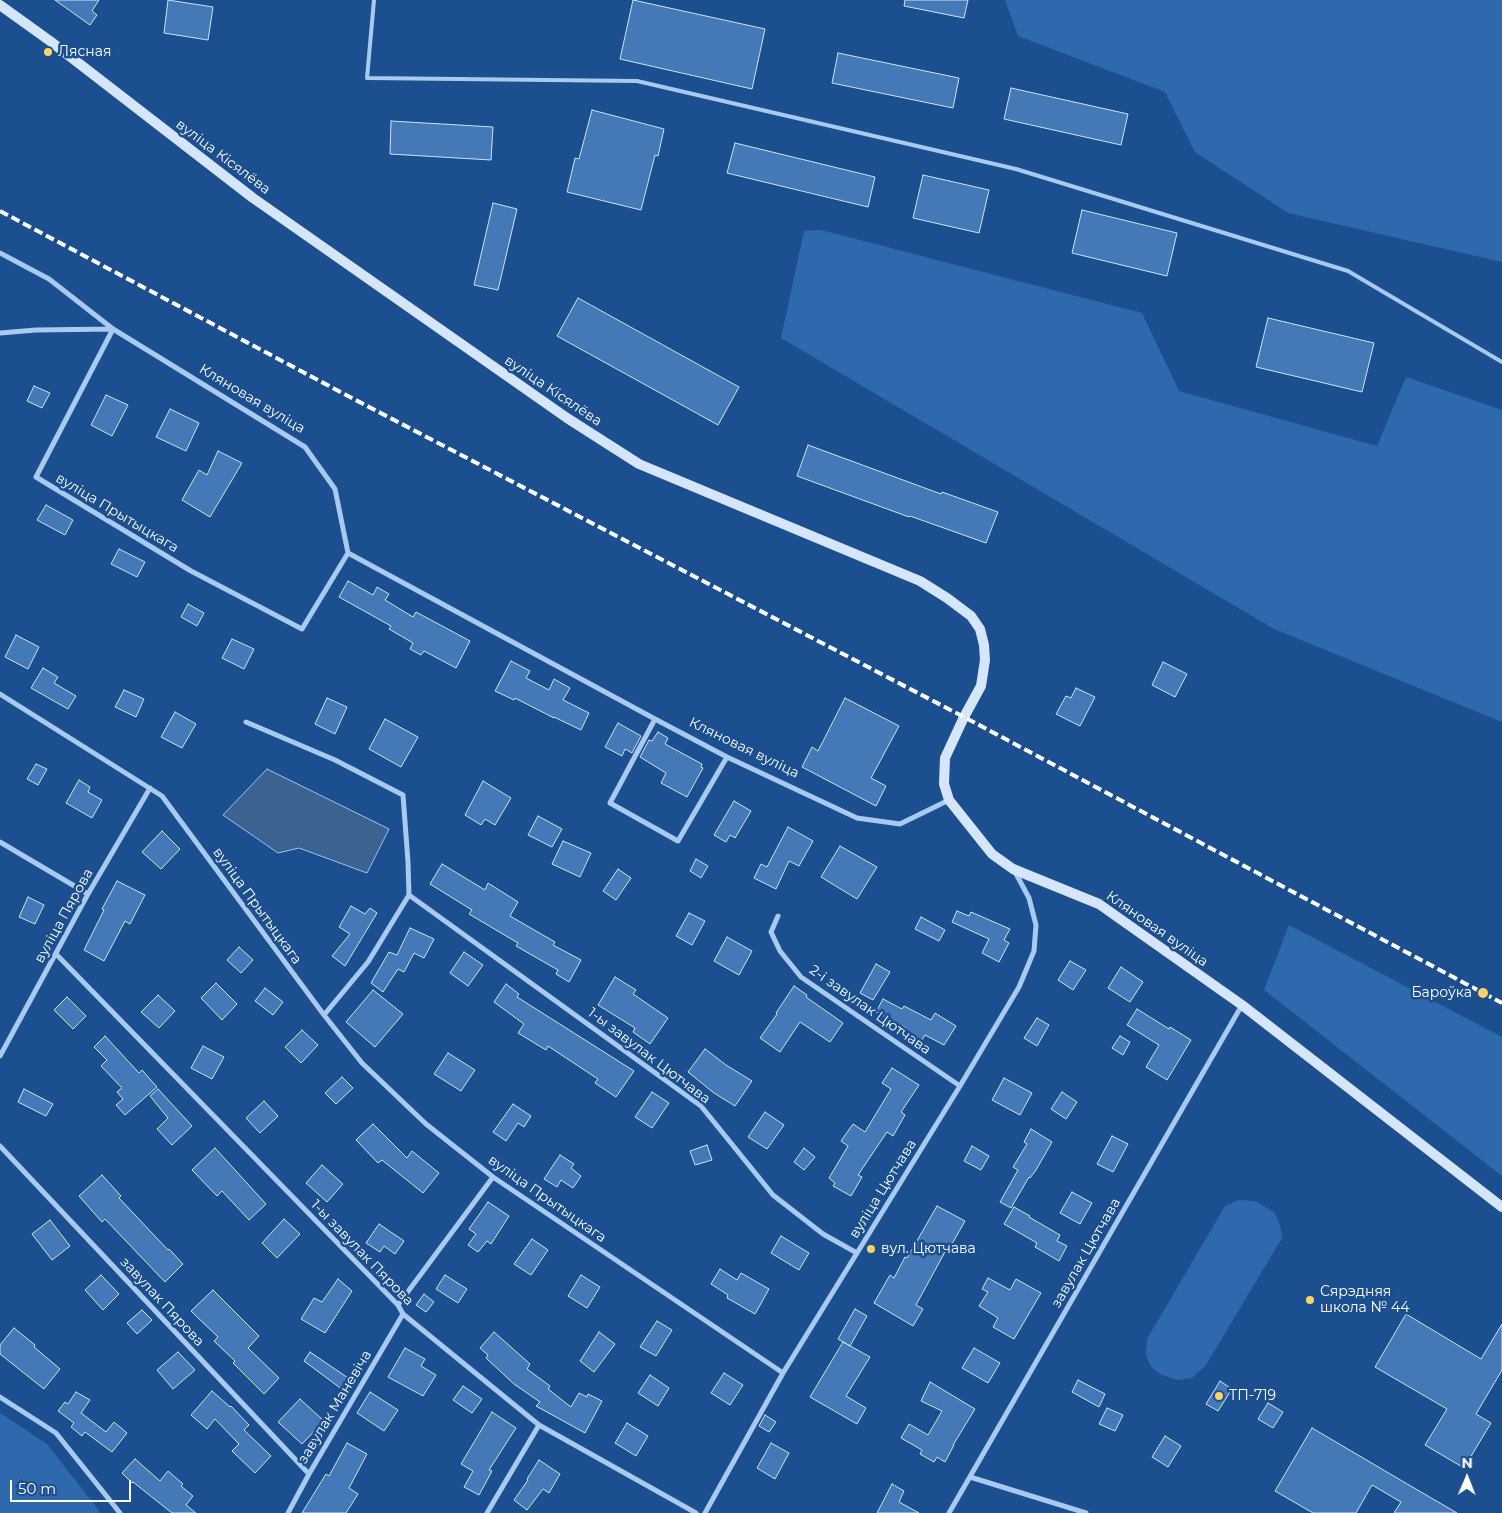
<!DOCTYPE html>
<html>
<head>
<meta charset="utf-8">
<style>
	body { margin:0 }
	#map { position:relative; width:1502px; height:1513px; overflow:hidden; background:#1b4f8f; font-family:Montserrat,sans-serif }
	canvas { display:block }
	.north { position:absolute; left:1442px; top:1453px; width:50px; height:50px; -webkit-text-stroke:4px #1b4f8f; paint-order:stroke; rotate:1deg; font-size:14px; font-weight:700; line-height:20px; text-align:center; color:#fff }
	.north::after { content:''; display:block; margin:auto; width:18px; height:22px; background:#fff; clip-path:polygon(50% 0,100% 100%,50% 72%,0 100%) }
	.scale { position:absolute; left:10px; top:1480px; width:121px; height:22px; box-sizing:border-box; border:2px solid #fff; border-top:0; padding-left:6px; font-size:15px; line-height:18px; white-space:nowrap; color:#fff; -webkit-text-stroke:4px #1b4f8f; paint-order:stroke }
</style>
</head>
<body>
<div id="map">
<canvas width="1502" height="1513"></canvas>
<div class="north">N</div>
<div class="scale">50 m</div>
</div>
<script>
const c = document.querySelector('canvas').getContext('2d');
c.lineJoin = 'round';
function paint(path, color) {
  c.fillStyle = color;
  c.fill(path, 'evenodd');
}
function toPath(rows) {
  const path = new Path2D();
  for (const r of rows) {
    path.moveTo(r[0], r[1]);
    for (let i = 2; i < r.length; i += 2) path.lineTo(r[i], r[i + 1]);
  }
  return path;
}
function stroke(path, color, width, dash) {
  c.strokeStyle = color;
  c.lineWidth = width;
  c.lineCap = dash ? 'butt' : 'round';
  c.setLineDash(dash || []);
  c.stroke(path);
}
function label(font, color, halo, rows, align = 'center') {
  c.font = font + ' Montserrat,sans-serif';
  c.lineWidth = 5;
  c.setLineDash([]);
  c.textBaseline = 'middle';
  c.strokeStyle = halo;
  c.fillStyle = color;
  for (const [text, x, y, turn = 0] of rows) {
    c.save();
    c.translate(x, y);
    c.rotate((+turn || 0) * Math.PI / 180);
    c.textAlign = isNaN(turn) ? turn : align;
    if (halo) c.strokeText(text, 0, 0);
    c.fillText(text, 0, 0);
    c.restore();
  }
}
paint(toPath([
	[1005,0,1502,0,1502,262,1288,213,1195,152,1165,92,1018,36],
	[821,230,1142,313,1179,391,1377,446,1406,377,1502,410,1502,722,1274,629,781,338,804,231],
	[1289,925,1502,1037,1502,1176,1264,990],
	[1239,1200,1256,1201,1275,1213,1280,1225,1282,1238,1206,1365,1192,1378,1177,1380,1162,1375,1152,1368,1146,1356,1147,1339,1225,1206],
	[0,1413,47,1444,101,1513,0,1513]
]), '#2e69ad');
const water = toPath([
	[267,769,389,829,367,873,299,848,278,853,223,815,267,769]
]);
paint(water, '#3c6290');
stroke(water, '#9cc4f0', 1);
const building = toPath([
	[55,0,99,0,92,11,97,15,90,25,55,0],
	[168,0,213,7,208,40,164,33,168,0],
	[633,0,765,29,752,89,620,59,633,0],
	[905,0,968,0,964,18,904,6,905,0],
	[838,53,959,78,953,108,832,83,838,53],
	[1011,88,1128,114,1121,145,1004,119,1011,88],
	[592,110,664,129,658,156,655,155,641,210,567,192,575,158,579,159,592,110],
	[391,121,493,127,491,160,390,154,391,121],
	[735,143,875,177,868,207,727,173,735,143],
	[923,175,989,190,979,233,913,218,923,175],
	[493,203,517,209,498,290,474,285,493,203],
	[1082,210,1177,233,1167,276,1072,253,1082,210],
	[578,298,739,387,718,425,557,336,578,298],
	[1268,318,1374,343,1362,392,1256,367,1268,318],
	[34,386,50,393,42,408,27,401,34,386],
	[106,395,128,405,112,436,91,425,106,395],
	[170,409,199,423,186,451,156,437,170,409],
	[808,445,941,494,942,492,998,512,986,543,910,516,909,517,797,476,808,445],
	[218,451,242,463,210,517,182,500,199,470,207,475,218,451],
	[46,505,73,520,65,535,37,520,46,505],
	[119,549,145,562,137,577,111,564,119,549],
	[348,581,373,595,377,587,389,594,385,600,413,617,416,612,470,641,456,668,424,651,421,655,410,649,413,643,389,629,391,626,339,597,348,581],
	[188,604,204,613,197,626,181,617,188,604],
	[16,635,39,647,28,669,5,657,16,635],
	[232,639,254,649,244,669,222,658,232,639],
	[511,661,530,671,526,678,549,690,554,679,570,688,563,700,589,713,581,730,554,717,554,718,515,698,514,700,495,691,511,661],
	[1163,662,1187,674,1175,697,1152,685,1163,662],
	[43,668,58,677,54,683,76,696,68,709,31,688,43,668],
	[1076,688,1095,697,1080,726,1056,714,1066,696,1071,698,1076,688],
	[124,690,144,699,136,717,115,707,124,690],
	[327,698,347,707,335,734,315,724,327,698],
	[845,698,899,726,871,778,886,786,876,806,802,767,812,747,818,751,845,698],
	[175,712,196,724,182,748,161,737,175,712],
	[385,719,418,737,401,767,369,749,385,719],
	[618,723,641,736,632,753,625,749,622,756,605,747,618,723],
	[658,732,668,738,665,744,702,764,701,767,703,768,687,797,661,783,666,773,640,757,649,740,652,741,658,732],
	[36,764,47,769,38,785,27,779,36,764],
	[79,780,90,787,88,792,102,800,92,818,66,803,79,780],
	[483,781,511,798,495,825,485,819,481,825,465,815,483,781],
	[734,801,751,811,735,838,730,835,726,842,714,835,734,801],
	[538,816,562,829,552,847,528,835,538,816],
	[788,827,813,841,799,866,789,861,776,889,754,878,761,864,767,867,788,827],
	[162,831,180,849,161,869,142,852,162,831],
	[563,841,591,853,580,877,552,864,563,841],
	[840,846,877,867,857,899,821,877,840,846],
	[696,859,708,866,701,878,690,871,696,859],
	[442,864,485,890,488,883,518,902,510,916,555,942,553,945,581,960,569,982,556,974,558,970,516,946,518,943,469,914,472,910,430,884,442,864],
	[618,869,631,878,616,900,603,891,618,869],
	[117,881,145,895,130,924,125,921,104,961,84,950,104,910,102,909,117,881],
	[28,897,44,905,35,924,19,917,28,897],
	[351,906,365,914,370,908,377,913,345,966,332,956,350,934,339,927,351,906],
	[957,911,969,916,971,912,1010,929,1004,940,1009,943,999,962,982,953,989,939,952,922,957,911],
	[689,913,705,921,692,945,676,936,689,913],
	[921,917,945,930,939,941,915,929,921,917],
	[410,928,434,939,424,958,414,953,404,972,398,969,383,992,371,983,389,952,397,955,410,928],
	[727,937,752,951,739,975,714,961,727,937],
	[239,947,253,960,241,973,227,960,239,947],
	[464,952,483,965,468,986,450,973,464,952],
	[1070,961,1086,970,1073,990,1058,980,1070,961],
	[876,964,890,972,873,1000,860,993,876,964],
	[1121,967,1143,982,1130,1002,1108,988,1121,967],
	[615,977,636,990,633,994,668,1018,650,1044,633,1032,635,1028,598,1005,615,977],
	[216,983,237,1004,222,1020,201,998,216,983],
	[506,984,519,994,517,997,634,1071,616,1097,595,1083,598,1079,548,1046,546,1050,518,1033,524,1024,494,1002,506,984],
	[794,986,807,995,806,997,843,1023,830,1042,800,1022,780,1052,760,1038,777,1014,776,1013,794,986],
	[265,988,283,1002,273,1015,255,1001,265,988],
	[373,990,403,1014,375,1047,346,1022,373,990],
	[158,995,175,1011,159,1028,141,1012,158,995],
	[67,997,86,1016,73,1029,54,1010,67,997],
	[883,999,902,1009,904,1006,931,1020,935,1013,956,1026,944,1045,925,1035,920,1043,903,1033,906,1028,876,1012,883,999],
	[1137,1009,1169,1029,1170,1027,1191,1040,1167,1080,1146,1067,1159,1045,1127,1025,1137,1009],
	[1037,1018,1049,1025,1037,1046,1024,1038,1037,1018],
	[302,1030,318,1045,301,1063,285,1047,302,1030],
	[105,1036,139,1073,142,1070,157,1087,125,1115,116,1105,123,1099,117,1092,122,1088,101,1066,107,1060,94,1047,105,1036],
	[1120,1036,1130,1042,1123,1055,1112,1048,1120,1036],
	[203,1046,224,1057,212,1079,191,1068,203,1046],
	[705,1049,726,1065,752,1081,735,1106,714,1093,688,1072,705,1049],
	[448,1053,475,1070,461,1091,434,1074,448,1053],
	[892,1068,919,1085,901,1112,905,1115,893,1136,887,1132,858,1175,862,1177,851,1196,833,1186,835,1183,829,1178,848,1146,841,1141,853,1124,865,1132,891,1089,882,1083,892,1068],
	[342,1077,353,1088,336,1104,325,1093,342,1077],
	[1004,1078,1032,1093,1020,1115,992,1100,1004,1078],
	[24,1089,53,1104,46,1116,18,1102,24,1089],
	[158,1089,192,1126,172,1145,157,1129,168,1118,150,1096,158,1089],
	[652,1092,669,1103,652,1128,635,1117,652,1092],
	[1062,1092,1077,1102,1066,1119,1051,1109,1062,1092],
	[264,1101,278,1116,260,1133,246,1118,264,1101],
	[513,1104,531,1116,524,1127,518,1123,506,1141,493,1132,513,1104],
	[765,1112,784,1125,767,1149,748,1137,765,1112],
	[373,1124,407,1158,412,1151,439,1173,423,1193,382,1160,378,1163,356,1140,373,1124],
	[1031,1129,1052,1142,1036,1170,1030,1178,1029,1177,1011,1208,1000,1202,1018,1170,1013,1167,1027,1144,1024,1142,1031,1129],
	[1112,1136,1128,1144,1113,1172,1097,1164,1112,1136],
	[707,1145,712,1160,695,1165,690,1151,707,1145],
	[972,1146,989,1156,981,1170,964,1161,972,1146],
	[215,1148,266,1204,249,1220,222,1191,217,1196,192,1170,215,1148],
	[804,1148,815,1157,804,1170,794,1162,804,1148],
	[560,1155,574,1164,571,1168,581,1176,573,1188,561,1180,557,1187,544,1179,560,1155],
	[322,1165,343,1184,327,1202,306,1183,322,1165],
	[102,1175,121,1196,119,1198,168,1250,169,1249,183,1264,165,1282,105,1219,102,1222,79,1196,102,1175],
	[1072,1192,1092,1203,1080,1224,1060,1213,1072,1192],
	[488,1202,509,1216,491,1244,487,1241,478,1252,468,1245,476,1234,469,1229,488,1202],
	[937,1206,965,1221,948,1251,946,1250,916,1305,923,1309,913,1326,874,1303,890,1275,894,1278,905,1257,907,1258,937,1206],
	[1014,1207,1030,1216,1029,1217,1060,1235,1057,1241,1067,1246,1059,1261,1035,1247,1037,1243,1004,1224,1014,1207],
	[284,1219,300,1234,277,1258,262,1243,284,1219],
	[50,1220,70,1246,52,1260,32,1234,50,1220],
	[379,1224,404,1241,395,1254,384,1246,380,1252,366,1243,379,1224],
	[781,1236,809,1253,799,1270,771,1253,781,1236],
	[532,1239,548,1250,531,1275,514,1264,532,1239],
	[720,1269,737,1280,741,1273,769,1289,755,1314,727,1298,728,1295,711,1284,720,1269],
	[101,1275,119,1294,103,1310,85,1290,101,1275],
	[445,1275,467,1289,458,1303,436,1289,445,1275],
	[581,1275,600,1287,587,1308,568,1296,581,1275],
	[988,1278,1010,1290,1016,1279,1041,1293,1014,1339,993,1327,998,1318,979,1306,988,1292,982,1289,988,1278],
	[338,1279,352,1291,325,1333,301,1319,314,1298,322,1302,338,1279],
	[213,1290,259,1336,248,1348,279,1378,264,1394,233,1363,235,1361,214,1341,218,1337,191,1311,213,1290],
	[424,1294,434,1302,426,1312,416,1305,424,1294],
	[855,1309,867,1316,850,1346,838,1339,855,1309],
	[142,1310,152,1320,137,1334,127,1323,142,1310],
	[1406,1314,1481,1359,1502,1324,1502,1370,1476,1414,1491,1423,1464,1468,1425,1445,1447,1409,1375,1367,1406,1314],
	[657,1321,672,1330,656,1356,640,1347,657,1321],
	[14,1328,35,1345,34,1347,60,1369,44,1389,0,1354,0,1345,14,1328],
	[494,1332,530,1364,527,1369,550,1386,548,1389,571,1407,579,1393,587,1397,588,1394,602,1401,585,1433,536,1406,540,1402,514,1384,486,1358,488,1355,480,1348,494,1332],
	[599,1332,615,1344,594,1372,580,1361,599,1332],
	[843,1342,870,1357,846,1396,866,1408,857,1424,810,1397,843,1342],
	[405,1348,425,1359,421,1366,436,1375,423,1396,388,1377,405,1348],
	[974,1348,1000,1363,988,1383,962,1368,974,1348],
	[178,1352,195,1370,173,1389,157,1370,178,1352],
	[310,1352,351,1380,343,1390,304,1361,310,1352],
	[724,1373,743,1385,730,1405,711,1393,724,1373],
	[650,1375,669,1388,658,1406,638,1393,650,1375],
	[1078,1380,1105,1394,1099,1407,1072,1392,1078,1380],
	[1220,1381,1232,1389,1218,1411,1206,1404,1220,1381],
	[930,1382,975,1409,953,1445,954,1445,945,1462,937,1457,934,1462,920,1454,922,1450,901,1438,909,1424,928,1435,942,1411,921,1401,930,1382],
	[463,1386,482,1399,472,1413,453,1400,463,1386],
	[212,1391,230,1407,231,1406,249,1425,244,1430,271,1456,255,1473,232,1451,239,1444,215,1419,207,1429,191,1415,212,1391],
	[76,1392,90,1400,81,1413,106,1432,114,1422,127,1433,112,1452,85,1432,82,1436,71,1427,74,1423,58,1411,65,1402,68,1404,76,1392],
	[370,1392,398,1410,384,1431,357,1413,370,1392],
	[300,1399,324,1421,302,1444,278,1422,300,1399],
	[1268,1403,1283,1412,1273,1428,1258,1419,1268,1403],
	[1107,1408,1123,1415,1115,1431,1099,1424,1107,1408],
	[492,1412,516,1428,489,1470,492,1471,479,1495,464,1487,473,1471,461,1464,492,1412],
	[765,1415,776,1422,769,1432,759,1426,765,1415],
	[627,1423,648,1436,636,1456,615,1443,627,1423],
	[1312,1428,1409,1485,1457,1513,1394,1513,1401,1502,1372,1485,1356,1513,1313,1513,1275,1491,1312,1428],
	[1165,1436,1181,1446,1168,1467,1152,1457,1165,1436],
	[347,1443,367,1454,349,1488,358,1494,346,1513,302,1513,326,1474,329,1476,347,1443],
	[771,1443,789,1453,775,1479,757,1468,771,1443],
	[135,1459,160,1481,168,1471,183,1484,181,1486,193,1496,186,1505,196,1513,172,1513,133,1482,132,1483,122,1473,135,1459],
	[539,1460,560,1474,549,1493,543,1489,527,1510,514,1500,528,1480,527,1479,539,1460],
	[892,1484,904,1491,899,1502,919,1513,877,1513,892,1484]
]);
paint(building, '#4478b7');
stroke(building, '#cfe3fa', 1);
stroke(toPath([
	[374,0,367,78,637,81,1016,169,1348,271,1502,362]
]), '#a9c9ee', 4);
stroke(toPath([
	[0,253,49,279,113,329,305,447,335,489,348,553,655,719,727,757,857,818,900,824,949,800],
	[113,329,36,477,191,571,302,629,348,553],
	[0,333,36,330,113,329],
	[0,694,162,796,324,1015,362,1063,426,1124,493,1177,783,1373],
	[655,719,610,803,678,841,727,757],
	[246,722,335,760,403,795,408,862,409,895,368,962,324,1015],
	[0,842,88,894],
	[409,895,701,1106,773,1195,823,1234,857,1253],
	[778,916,771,932,780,951,801,977,960,1086],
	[56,954,398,1305,403,1314,539,1425,696,1513],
	[0,1056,88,894,150,788],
	[0,1146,309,1474],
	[398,1305,493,1177],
	[0,1397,56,1433,120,1513],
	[970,1477,1086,1513],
	[288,1513,309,1474,403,1314],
	[487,1513,539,1425],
	[705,1513,783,1373,960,1086,1019,987,1034,951,1036,925,1029,898,1014,870],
	[949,1513,1242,1005]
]), '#a9c9ee', 5);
stroke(toPath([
	[0,5,50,41,253,198,567,418,639,464,920,581,947,598,971,616,980,629,984,645,985,660,981,686,964,717,945,758,944,784,949,800,992,854,1013,869,1099,904,1242,1005,1502,1207]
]), '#d6e6fa', 10);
stroke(toPath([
	[0,211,348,396,964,717,1502,1003]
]), '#fff', 4, [9, 4]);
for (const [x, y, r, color] of [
	[48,52,5,"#ffd166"],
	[1483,993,6,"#ffd166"],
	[871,1249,5,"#ffd166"],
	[1310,1300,5,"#ffd166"],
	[1219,1396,5,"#ffd166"]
]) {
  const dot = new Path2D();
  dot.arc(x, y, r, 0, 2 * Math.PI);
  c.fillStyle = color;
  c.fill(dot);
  stroke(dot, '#1b4f8f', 2);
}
label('14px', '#fff', '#1b4f8f', [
	["Лясная",58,52],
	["Бароўка",1472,993,"right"],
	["вул. Цютчава",881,1249],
	["Сярэдняя",1320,1292],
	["школа № 44",1320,1308],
	["ТП-719",1229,1396]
], 'left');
label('14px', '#fff', '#1b4f8f', [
	["вуліца Кісялёва",223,157,37],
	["вуліца Кісялёва",553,391,34],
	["Кляновая вуліца",252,399,31],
	["вуліца Прытыцкага",117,513,31],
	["Кляновая вуліца",744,748,26],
	["вуліца Прытыцкага",257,906,54],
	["вуліца Пярова",64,916,-61],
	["Кляновая вуліца",1157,929,35],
	["2-і завулак Цютчава",870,1010,35],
	["1-ы завулак Цютчава",649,1056,37],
	["вуліца Цютчава",883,1189,-58],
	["вуліца Прытыцкага",547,1199,35],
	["1-ы завулак Пярова",362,1253,46],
	["завулак Цютчава",1086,1253,-60],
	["завулак Пярова",162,1302,47],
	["завулак Маневіча",335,1407,-59]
]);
</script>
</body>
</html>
